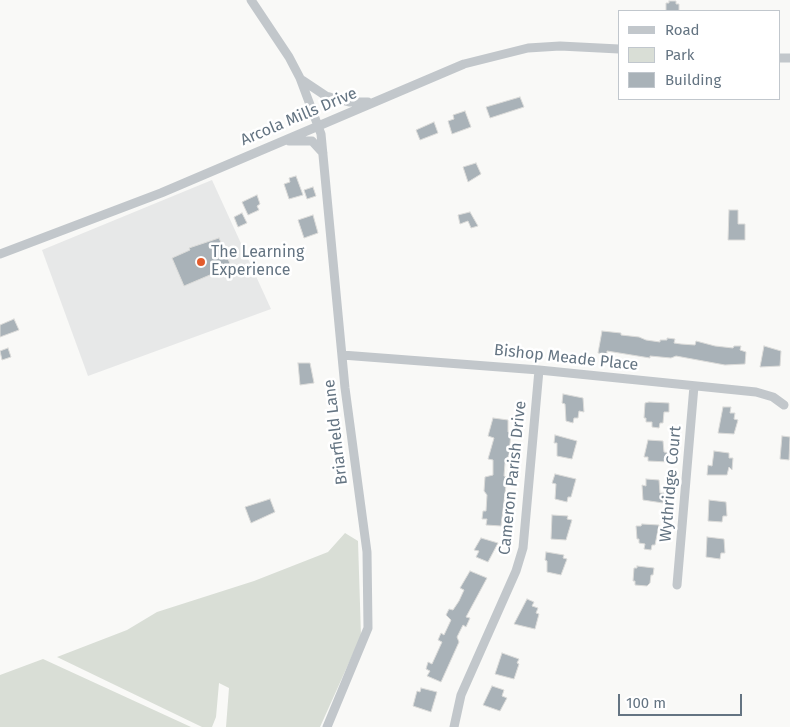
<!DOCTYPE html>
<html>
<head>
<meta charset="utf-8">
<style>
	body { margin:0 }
	#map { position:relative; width:790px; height:727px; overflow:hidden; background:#f9f9f7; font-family:"Fira Sans",sans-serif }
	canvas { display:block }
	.legend { position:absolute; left:618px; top:10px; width:162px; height:90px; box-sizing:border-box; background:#fff; border:1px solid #c1c7cd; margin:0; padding:6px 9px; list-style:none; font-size:15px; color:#647482 }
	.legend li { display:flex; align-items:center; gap:10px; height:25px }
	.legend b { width:25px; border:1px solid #c1c7cd }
	.scale { position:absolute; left:618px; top:694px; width:124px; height:22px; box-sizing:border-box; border:2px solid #647482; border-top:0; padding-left:6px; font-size:15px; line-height:18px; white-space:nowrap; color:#647482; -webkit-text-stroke:4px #fff; paint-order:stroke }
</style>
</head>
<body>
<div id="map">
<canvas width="790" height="727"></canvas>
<ul class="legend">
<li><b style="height:6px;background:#c2c7cb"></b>Road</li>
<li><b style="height:14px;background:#d9ded6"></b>Park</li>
<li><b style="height:14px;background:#a9b2b8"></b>Building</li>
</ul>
<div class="scale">100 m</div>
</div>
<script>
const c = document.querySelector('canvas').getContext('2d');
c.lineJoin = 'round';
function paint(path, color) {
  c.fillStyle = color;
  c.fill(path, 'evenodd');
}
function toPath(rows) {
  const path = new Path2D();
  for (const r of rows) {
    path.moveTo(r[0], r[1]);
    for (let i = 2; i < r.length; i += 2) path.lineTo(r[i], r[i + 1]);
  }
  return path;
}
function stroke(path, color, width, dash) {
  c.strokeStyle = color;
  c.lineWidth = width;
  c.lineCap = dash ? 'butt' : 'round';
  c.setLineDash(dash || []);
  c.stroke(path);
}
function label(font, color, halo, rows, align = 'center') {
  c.font = font + ' "Fira Sans",sans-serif';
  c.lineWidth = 5;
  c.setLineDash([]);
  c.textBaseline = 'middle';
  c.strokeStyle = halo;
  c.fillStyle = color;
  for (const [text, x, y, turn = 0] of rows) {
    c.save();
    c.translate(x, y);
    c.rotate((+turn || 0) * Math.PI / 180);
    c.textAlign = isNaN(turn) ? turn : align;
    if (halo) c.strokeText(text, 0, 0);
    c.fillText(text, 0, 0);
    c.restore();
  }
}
paint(toPath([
	[212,180,271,309,88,376,42,250]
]), '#e7e8e8');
paint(toPath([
	[345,533,358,541,361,636,320,727,226,727,229,688,219,683,216,717,212,727,202,727,57,657,127,630,157,612,254,581,328,552],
	[43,659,191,727,0,727,0,675]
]), '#d9ded6');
const building = toPath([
	[669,1,676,1,676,4,679,4,679,11,666,11,666,3,669,3,669,1],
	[520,97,524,107,490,118,486,107,520,97],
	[465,111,471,127,452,134,448,121,454,119,453,115,465,111],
	[434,122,438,133,420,140,416,130,434,122],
	[476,163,481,174,468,182,463,167,476,163],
	[296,176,303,195,289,199,284,184,290,182,289,178,296,176],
	[313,187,316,196,307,199,304,190,313,187],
	[257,195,260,204,257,206,259,210,248,215,242,202,257,195],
	[729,210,738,210,738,224,745,224,745,240,728,240,729,210],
	[470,212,478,226,471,228,468,221,460,224,458,215,470,212],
	[242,213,247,223,238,227,234,217,242,213],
	[313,215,318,233,304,238,298,220,313,215],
	[219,238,231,266,184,286,172,258,190,250,189,248,219,238],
	[14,319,19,330,0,337,0,325,14,319],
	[602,331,621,333,621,335,639,337,646,340,660,342,660,340,667,340,667,338,675,339,674,343,681,344,695,345,696,341,715,346,733,348,734,346,741,346,740,350,746,352,745,364,725,365,676,356,671,358,650,356,650,358,607,351,607,354,598,353,602,331],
	[764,346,781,351,780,366,760,367,764,346],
	[8,348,11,357,2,360,0,351,8,348],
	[298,363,310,363,314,383,300,385,298,363],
	[563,394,583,398,584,412,579,411,578,418,574,418,573,423,566,421,565,404,562,403,563,394],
	[649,402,669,403,669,412,664,412,663,423,660,423,659,428,652,427,652,422,646,422,646,418,644,418,645,403,649,402],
	[723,407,731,407,730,413,735,413,734,419,738,420,734,434,718,433,723,407],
	[493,418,508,420,508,432,511,432,509,455,505,463,504,476,507,477,501,526,486,525,487,519,482,519,483,511,486,511,487,495,484,491,485,477,493,475,493,460,488,459,494,438,488,436,493,418],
	[555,435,577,441,572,459,557,456,557,443,554,443,555,435],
	[782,436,790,437,789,460,780,459,782,436],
	[648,440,663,441,664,452,670,453,669,462,648,461,648,457,644,457,648,440],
	[714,451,729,453,729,458,733,458,732,470,729,467,727,475,707,475,708,465,712,466,714,451],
	[555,474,576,479,571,497,568,497,567,502,555,499,556,484,552,483,555,474],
	[646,479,659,480,660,493,664,493,663,503,643,500,642,485,646,486,646,479],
	[270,499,275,512,251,523,245,507,270,499],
	[709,500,726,502,727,516,723,516,722,522,708,521,709,500],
	[552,515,568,516,567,519,572,520,566,540,551,539,552,515],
	[642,524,659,525,655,545,652,545,651,550,644,549,645,544,639,543,639,539,637,539,636,526,641,526,642,524],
	[707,537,724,539,725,553,721,553,720,559,706,557,707,537],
	[481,538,498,543,488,562,476,557,479,551,474,550,481,538],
	[546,552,564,555,563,558,567,559,561,575,547,572,547,561,545,560,546,552],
	[637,566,654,568,653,575,651,575,650,583,647,586,635,585,635,581,633,581,634,568,637,568,637,566],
	[470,571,487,578,466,617,470,618,466,627,463,625,457,637,459,642,441,682,427,676,430,671,426,669,428,662,432,664,442,642,438,640,441,633,444,635,451,620,446,615,449,609,453,610,459,601,464,590,460,588,470,571],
	[527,599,534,602,532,606,538,608,536,613,539,614,535,629,514,624,527,599],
	[502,653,519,659,517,663,519,664,514,679,495,674,502,653],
	[492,686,504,690,502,696,507,698,500,711,483,705,492,686],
	[421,688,437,692,431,712,413,706,417,691,420,692,421,688]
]);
paint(building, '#a9b2b8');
stroke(building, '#dbdbd9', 1);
stroke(toPath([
	[251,0,289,57,300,78,321,134,345,388,367,552,368,628,327,727],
	[779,58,790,58],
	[302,80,326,96,349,102,368,102],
	[289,141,312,141,323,153],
	[0,254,161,193,464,64,528,48,560,46,619,49],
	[342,355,539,370,756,392,773,397,784,405],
	[677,585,694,386],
	[454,727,461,695,516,571,523,548,539,370]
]), '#c2c7cb', 9);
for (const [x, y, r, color] of [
	[201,262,5,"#e35c2d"]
]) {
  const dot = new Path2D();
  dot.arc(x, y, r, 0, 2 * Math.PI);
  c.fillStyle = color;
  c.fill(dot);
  stroke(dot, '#fff', 2);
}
label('16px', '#647482', '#fff', [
	["Arcola Mills Drive",299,117,-23],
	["Bishop Meade Place",566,358,6],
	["Briarfield Lane",336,432,-97],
	["Cameron Parish Drive",513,478,-84],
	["Wythridge Court",671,484,-85]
]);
label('16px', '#647482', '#fff', [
	["The Learning",211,253],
	["Experience",211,271]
], 'left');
</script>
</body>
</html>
